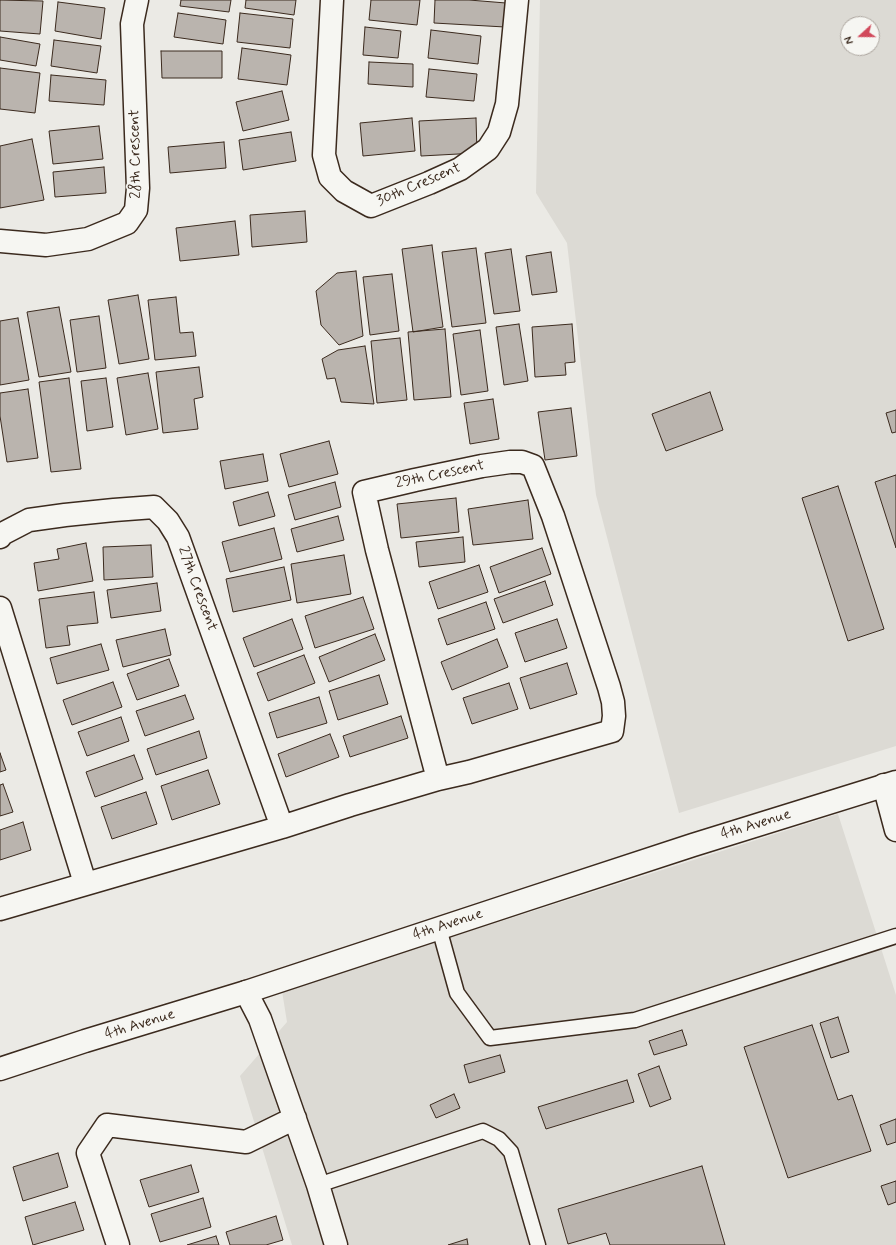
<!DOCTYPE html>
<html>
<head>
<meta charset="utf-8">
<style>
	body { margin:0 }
	#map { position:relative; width:896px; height:1245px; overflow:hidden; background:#ebeae5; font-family:Mynerve,sans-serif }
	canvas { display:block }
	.north { position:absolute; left:840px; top:16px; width:40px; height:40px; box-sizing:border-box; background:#f6f6f2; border:1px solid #aba49d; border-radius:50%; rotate:249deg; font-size:11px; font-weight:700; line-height:16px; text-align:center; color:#3b2a1e }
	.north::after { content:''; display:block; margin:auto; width:14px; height:18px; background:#d1495b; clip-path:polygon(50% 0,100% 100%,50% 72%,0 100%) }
</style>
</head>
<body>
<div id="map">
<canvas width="896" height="1245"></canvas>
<div class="north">N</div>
</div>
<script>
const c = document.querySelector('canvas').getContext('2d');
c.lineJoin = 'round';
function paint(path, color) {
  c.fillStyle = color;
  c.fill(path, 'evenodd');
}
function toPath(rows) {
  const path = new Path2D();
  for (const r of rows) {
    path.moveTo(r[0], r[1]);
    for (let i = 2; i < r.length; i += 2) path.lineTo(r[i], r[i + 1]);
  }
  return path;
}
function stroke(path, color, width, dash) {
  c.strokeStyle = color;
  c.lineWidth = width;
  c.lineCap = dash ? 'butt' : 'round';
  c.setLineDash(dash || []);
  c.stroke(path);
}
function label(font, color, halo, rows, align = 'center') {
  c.font = font + ' Mynerve,sans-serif';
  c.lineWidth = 3.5;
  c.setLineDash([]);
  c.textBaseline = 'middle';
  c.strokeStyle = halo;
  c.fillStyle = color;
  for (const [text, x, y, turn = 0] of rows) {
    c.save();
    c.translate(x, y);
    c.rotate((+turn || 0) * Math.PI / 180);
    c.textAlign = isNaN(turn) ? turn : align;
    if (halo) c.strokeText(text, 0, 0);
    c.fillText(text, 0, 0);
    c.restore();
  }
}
paint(toPath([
	[540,0,896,0,896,746,679,813,596,495,567,243,536,193],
	[848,24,872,24,872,48,848,48],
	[838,814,896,995,896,1245,292,1245,240,1076,287,1022,282,991]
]), '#dcdad4');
const building = toPath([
	[0,0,43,1,40,34,0,31,0,0],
	[181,0,231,0,229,12,180,6,181,0],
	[246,0,296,0,294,15,245,8,246,0],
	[371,0,420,0,417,25,369,20,371,0],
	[435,0,469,0,506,3,505,27,434,23,435,0],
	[58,2,105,8,101,39,55,31,58,2],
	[178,13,226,20,223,44,174,37,178,13],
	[240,13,293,19,290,48,237,42,240,13],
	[365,27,401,31,398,58,363,55,365,27],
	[431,30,481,36,478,64,428,58,431,30],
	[0,37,40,44,36,66,0,60,0,37],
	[54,40,101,46,97,73,51,66,54,40],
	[242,48,291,55,287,85,238,79,242,48],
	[161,51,222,51,222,78,162,78,161,51],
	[369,62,413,64,413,87,368,84,369,62],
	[0,68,40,73,35,113,0,109,0,68],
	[429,69,477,74,474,101,426,97,429,69],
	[51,75,106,80,104,105,49,101,51,75],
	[282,91,289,120,243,131,236,102,282,91],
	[412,118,415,151,363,156,360,123,412,118],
	[476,118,477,153,421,156,419,121,476,118],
	[99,126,103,159,53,164,49,131,99,126],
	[291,132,296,161,243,170,239,140,291,132],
	[32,139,44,200,0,208,0,146,32,139],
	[224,142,226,168,170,173,168,147,224,142],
	[104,167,106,193,55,197,53,172,104,167],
	[305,211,307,242,252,247,250,215,305,211],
	[235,221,239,255,180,261,176,228,235,221],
	[432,245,443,327,413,332,402,249,432,245],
	[476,248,486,323,452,327,442,252,476,248],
	[511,249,520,311,494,314,485,253,511,249],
	[551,252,557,292,532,295,526,256,551,252],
	[356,271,363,336,339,345,321,325,316,291,337,273,356,271],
	[392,274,399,331,370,335,363,277,392,274],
	[138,295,149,359,119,364,108,300,138,295],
	[176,297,180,333,193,332,196,356,155,360,148,300,176,297],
	[59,307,71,372,39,377,27,312,59,307],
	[99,316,106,368,77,372,70,320,99,316],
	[18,318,29,380,0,385,0,321,18,318],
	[519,324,528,381,504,385,496,327,519,324],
	[572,324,575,362,565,363,566,375,535,377,532,327,572,324],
	[445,329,451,397,414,400,408,332,445,329],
	[480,330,488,391,461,395,453,334,480,330],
	[400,338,407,400,377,403,371,341,400,338],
	[365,346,374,404,341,402,335,378,327,379,322,359,338,350,365,346],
	[199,367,203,397,194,399,198,429,163,433,156,372,199,367],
	[148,373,158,429,126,435,117,378,148,373],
	[69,378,81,469,51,472,39,382,69,378],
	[106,378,113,427,87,431,81,381,106,378],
	[28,389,38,458,7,462,0,416,0,393,28,389],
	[710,392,723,430,666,451,652,414,710,392],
	[493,399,499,439,470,444,464,403,493,399],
	[571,408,577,456,545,460,538,412,571,408],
	[896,410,896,432,892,433,886,413,896,410],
	[329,441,338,474,289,487,280,454,329,441],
	[263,454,268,481,225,489,220,461,263,454],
	[896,475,896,548,875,482,896,475],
	[335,482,341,507,295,520,288,495,335,482],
	[838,486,884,629,848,641,802,498,838,486],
	[268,492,275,516,239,526,233,502,268,492],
	[456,498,459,532,401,538,397,504,456,498],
	[528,500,533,539,473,545,468,509,528,500],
	[338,516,344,540,297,552,291,529,338,516],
	[274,528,282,559,230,572,222,542,274,528],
	[463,537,465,562,419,567,416,542,463,537],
	[86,543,93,581,38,591,34,563,59,559,57,549,86,543],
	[151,545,153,577,104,580,103,547,151,545],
	[542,548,551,574,499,593,490,567,542,548],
	[344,555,351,594,297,603,291,564,344,555],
	[479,565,488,592,438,609,429,582,479,565],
	[284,567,291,600,233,612,226,579,284,567],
	[545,581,553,605,503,623,494,599,545,581],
	[157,583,161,611,111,618,107,590,157,583],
	[94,592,98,623,67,626,70,645,46,648,39,599,94,592],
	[363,597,374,629,315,648,305,616,363,597],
	[486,602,495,629,447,645,438,619,486,602],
	[292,619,303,649,254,667,243,638,292,619],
	[557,619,567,648,525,662,515,633,557,619],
	[165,629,171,655,123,667,116,640,165,629],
	[375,634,385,660,329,682,319,657,375,634],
	[497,639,508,667,452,690,441,662,497,639],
	[101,644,109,670,57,684,50,658,101,644],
	[304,655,315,683,268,701,257,673,304,655],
	[169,659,179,686,137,700,127,674,169,659],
	[567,663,577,694,530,709,520,678,567,663],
	[379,675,388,704,338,720,329,691,379,675],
	[113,682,122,707,72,725,63,700,113,682],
	[509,683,518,709,472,724,463,698,509,683],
	[185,695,194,719,145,736,136,711,185,695],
	[319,697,327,723,277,738,269,713,319,697],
	[401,716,408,738,350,757,343,736,401,716],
	[121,717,129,741,87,756,78,732,121,717],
	[199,731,207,758,156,775,147,749,199,731],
	[330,734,339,757,286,777,278,754,330,734],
	[0,753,6,770,0,772,0,753],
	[134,755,143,779,95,797,86,772,134,755],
	[208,770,220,804,172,820,161,786,208,770],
	[3,784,13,812,0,816,0,785,3,784],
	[146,792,157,824,112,839,101,807,146,792],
	[23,822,31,850,0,860,0,830,23,822],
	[838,1017,849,1052,831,1058,820,1023,838,1017],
	[812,1025,838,1100,852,1095,871,1151,788,1178,744,1047,812,1025],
	[682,1030,687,1045,654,1055,649,1041,682,1030],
	[500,1055,505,1072,469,1083,464,1065,500,1055],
	[659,1066,671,1099,650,1107,638,1074,659,1066],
	[627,1080,634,1102,546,1129,538,1107,627,1080],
	[454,1094,460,1108,436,1118,430,1105,454,1094],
	[896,1119,896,1142,887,1145,880,1125,896,1119],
	[58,1153,68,1187,23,1201,13,1167,58,1153],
	[191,1165,199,1192,149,1207,140,1180,191,1165],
	[702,1166,725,1245,610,1245,606,1233,568,1244,558,1209,702,1166],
	[896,1181,896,1202,888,1205,881,1186,896,1181],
	[203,1198,211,1227,160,1242,151,1214,203,1198],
	[75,1202,84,1230,33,1245,25,1217,75,1202],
	[276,1216,283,1240,266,1245,230,1245,226,1232,276,1216],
	[216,1236,219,1245,187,1245,216,1236],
	[467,1239,468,1245,448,1245,467,1239]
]);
paint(building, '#bab4ae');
stroke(building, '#3b2a1e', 1);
const service = toPath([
	[439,928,457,993,490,1038,635,1020,896,936],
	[318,1185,483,1131,499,1139,511,1152,538,1245]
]);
const minor = toPath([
	[332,0,324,155,330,177,344,191,371,206,429,183,460,169,488,149,499,132,507,104,517,0],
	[0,241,46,245,88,239,127,223,136,210,138,188,132,24,137,0],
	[0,537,2,534,29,520,65,515,114,510,154,507,168,521,178,537,282,827],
	[0,608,85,883],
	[884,785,896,830],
	[0,909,282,827,350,805,438,779,469,772,612,731,614,716,613,702,609,687,553,516,533,466,522,462,510,462,482,466,415,480,364,492,377,550,438,779],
	[246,992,260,1019,318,1185,336,1245],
	[118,1245,88,1153,107,1125,246,1142,295,1118]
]);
const tertiary = toPath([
	[0,1069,85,1041,246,992,528,899,693,845,896,782]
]);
stroke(service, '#3b2a1e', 17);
stroke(minor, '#3b2a1e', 25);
stroke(tertiary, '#3b2a1e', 25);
stroke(service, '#f6f6f2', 14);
stroke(minor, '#f6f6f2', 22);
stroke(tertiary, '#f6f6f2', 22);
label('15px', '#3b2a1e', '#f6f6f2', [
	["28th Crescent",136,154,-91],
	["30th Crescent",419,185,-23],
	["29th Crescent",440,475,-12],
	["27th Crescent",197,589,70],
	["4th Avenue",756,825,-17],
	["4th Avenue",448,925,-18],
	["4th Avenue",140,1025,-17]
]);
</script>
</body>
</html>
